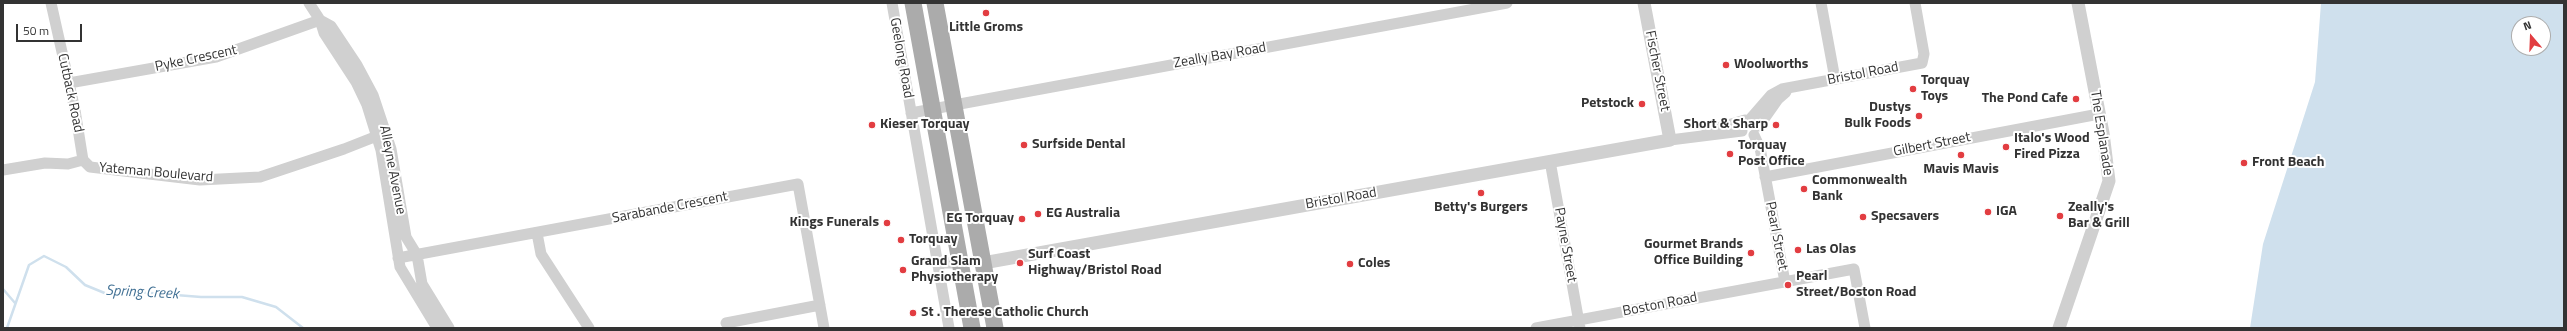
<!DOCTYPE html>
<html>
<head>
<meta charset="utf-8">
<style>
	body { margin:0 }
	#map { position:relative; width:2567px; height:331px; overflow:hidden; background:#fff; font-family:"Titillium Web",sans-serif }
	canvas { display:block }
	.frame { position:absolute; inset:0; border:4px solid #333; pointer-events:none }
	.north { position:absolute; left:2511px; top:16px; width:40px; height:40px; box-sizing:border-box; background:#fff; border:1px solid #adadad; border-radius:50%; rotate:341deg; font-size:11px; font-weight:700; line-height:16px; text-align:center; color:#333 }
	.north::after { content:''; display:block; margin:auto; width:14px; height:18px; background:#e23d41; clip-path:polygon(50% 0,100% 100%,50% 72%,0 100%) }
	.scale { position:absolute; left:16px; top:24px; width:66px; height:18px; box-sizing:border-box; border:2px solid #333; border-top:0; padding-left:5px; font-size:12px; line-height:14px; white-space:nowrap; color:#333; -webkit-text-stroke:3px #fff; paint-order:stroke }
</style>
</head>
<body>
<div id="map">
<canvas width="2567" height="331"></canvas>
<div class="frame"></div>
<div class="north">N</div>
<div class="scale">50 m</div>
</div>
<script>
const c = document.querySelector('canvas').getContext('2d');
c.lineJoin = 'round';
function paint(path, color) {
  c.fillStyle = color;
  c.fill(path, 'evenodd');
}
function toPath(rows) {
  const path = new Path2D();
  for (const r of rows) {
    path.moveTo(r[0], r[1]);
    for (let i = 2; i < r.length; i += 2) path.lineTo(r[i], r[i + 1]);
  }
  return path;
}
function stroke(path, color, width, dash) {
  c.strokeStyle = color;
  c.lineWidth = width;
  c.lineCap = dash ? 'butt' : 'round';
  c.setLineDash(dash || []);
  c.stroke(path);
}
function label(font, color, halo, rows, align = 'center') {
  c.font = font + ' "Titillium Web",sans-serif';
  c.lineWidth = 4;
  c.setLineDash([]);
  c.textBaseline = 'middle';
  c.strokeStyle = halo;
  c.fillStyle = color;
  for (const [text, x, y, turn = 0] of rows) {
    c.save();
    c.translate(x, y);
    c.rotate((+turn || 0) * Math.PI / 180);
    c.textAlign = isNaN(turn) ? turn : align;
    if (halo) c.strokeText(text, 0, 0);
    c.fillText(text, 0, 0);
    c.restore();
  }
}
paint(toPath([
	[2321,3,2564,3,2564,328,2250,328,2263,244,2315,82],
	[2519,24,2543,24,2543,48,2519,48]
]), '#cfe0ed');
stroke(toPath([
	[3,289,15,303],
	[7,328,29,265,44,256,66,267,85,285,107,294,138,292,201,297,242,297,276,307,303,328]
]), '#cfe0ed', 2.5);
stroke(toPath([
	[51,3,75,110,83,160],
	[309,3,320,20,324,33,356,82,367,105,381,150,400,267,437,328],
	[892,3,949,328],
	[1821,3,1835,79],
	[320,20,331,26,357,65,373,95,391,149,406,237,417,255,422,284,449,328],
	[69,83,216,57,320,20],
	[911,113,1507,3],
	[1751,118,1771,95,1782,89,1922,63,1924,54,1915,3],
	[1759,126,1778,99,1786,92],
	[1707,131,1745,120],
	[1754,135,1760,148,1785,282],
	[1670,140,1742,131],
	[83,160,90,167,200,180,260,177,344,149,377,136],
	[1550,161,1580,328],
	[3,170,45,163,68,164,83,160],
	[1765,177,2099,114],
	[537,233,541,254,589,328],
	[398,258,798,184,824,328],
	[937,263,960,263],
	[726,323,820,305],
	[1536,328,1854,269,1865,328]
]), '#d0d0d0', 11);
stroke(toPath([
	[983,263,1670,140,1644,3],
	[2059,328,2109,181,2103,133,2078,3]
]), '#d0d0d0', 13);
stroke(toPath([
	[913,3,972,328],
	[935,3,995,328]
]), '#ababab', 17);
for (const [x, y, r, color] of [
	[986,13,4,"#e23d41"],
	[1726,65,4,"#e23d41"],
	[1913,89,4,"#e23d41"],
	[2076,99,4,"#e23d41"],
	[1642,104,4,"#e23d41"],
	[1919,116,4,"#e23d41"],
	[872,125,4,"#e23d41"],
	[1776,125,4,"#e23d41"],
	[1024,145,4,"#e23d41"],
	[2006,147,4,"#e23d41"],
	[1730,154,4,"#e23d41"],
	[1961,155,4,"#e23d41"],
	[2244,163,4,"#e23d41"],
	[1804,189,4,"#e23d41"],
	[1481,193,4,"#e23d41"],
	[1988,212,4,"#e23d41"],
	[1038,214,4,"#e23d41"],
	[2060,216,4,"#e23d41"],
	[1863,217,4,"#e23d41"],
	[1022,219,4,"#e23d41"],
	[887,223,4,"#e23d41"],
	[901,240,4,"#e23d41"],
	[1798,250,4,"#e23d41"],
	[1751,253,4,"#e23d41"],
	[1020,263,4,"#e23d41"],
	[1350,264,4,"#e23d41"],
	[903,270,4,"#e23d41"],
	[1788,285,4,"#e23d41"],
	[913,313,4,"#e23d41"]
]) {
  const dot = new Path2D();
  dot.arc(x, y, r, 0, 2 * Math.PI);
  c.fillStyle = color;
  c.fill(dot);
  stroke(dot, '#fff', 1.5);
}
label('bold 14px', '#333', '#fff', [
	["Little Groms",986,28,"center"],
	["Woolworths",1734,65],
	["Torquay",1921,81],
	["Toys",1921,97],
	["The Pond Cafe",2068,99,"right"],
	["Petstock",1634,104,"right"],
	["Dustys",1911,108,"right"],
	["Bulk Foods",1911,124,"right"],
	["Kieser Torquay",880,125],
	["Short & Sharp",1768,125,"right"],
	["Italo's Wood",2014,139],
	["Fired Pizza",2014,155],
	["Surfside Dental",1032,145],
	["Torquay",1738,146],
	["Post Office",1738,162],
	["Front Beach",2252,163],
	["Mavis Mavis",1961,170,"center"],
	["Commonwealth",1812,181],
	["Bank",1812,197],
	["Betty's Burgers",1481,208,"center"],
	["Zeally's",2068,208],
	["Bar & Grill",2068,224],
	["IGA",1996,212],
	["EG Australia",1046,214],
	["Specsavers",1871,217],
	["EG Torquay",1014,219,"right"],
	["Kings Funerals",879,223,"right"],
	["Torquay",909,240],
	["Gourmet Brands",1743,245,"right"],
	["Office Building",1743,261,"right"],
	["Las Olas",1806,250],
	["Surf Coast",1028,255],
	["Highway/Bristol Road",1028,271],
	["Grand Slam",911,262],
	["Physiotherapy",911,278],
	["Coles",1358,264],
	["Pearl",1796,277],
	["Street/Boston Road",1796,293],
	["St . Therese Catholic Church",921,313]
], 'left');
label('14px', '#333', '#fff', [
	["Zeally Bay Road",1220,56,-10],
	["Geelong Road",901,58,80],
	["Pyke Crescent",196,59,-12],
	["Fischer Street",1657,71,79],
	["Bristol Road",1863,74,-11],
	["Cutback Road",70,93,78],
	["The Esplanade",2101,133,81],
	["Gilbert Street",1932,145,-11],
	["Alleyne Avenue",392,170,79],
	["Yateman Boulevard",156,173,5],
	["Bristol Road",1341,199,-10],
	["Sarabande Crescent",670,208,-11],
	["Pearl Street",1776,236,79],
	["Payne Street",1565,245,80],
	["Boston Road",1660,305,-11]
]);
label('italic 15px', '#417094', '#fff', [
	["Spring Creek",142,293,3]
]);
</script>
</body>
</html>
